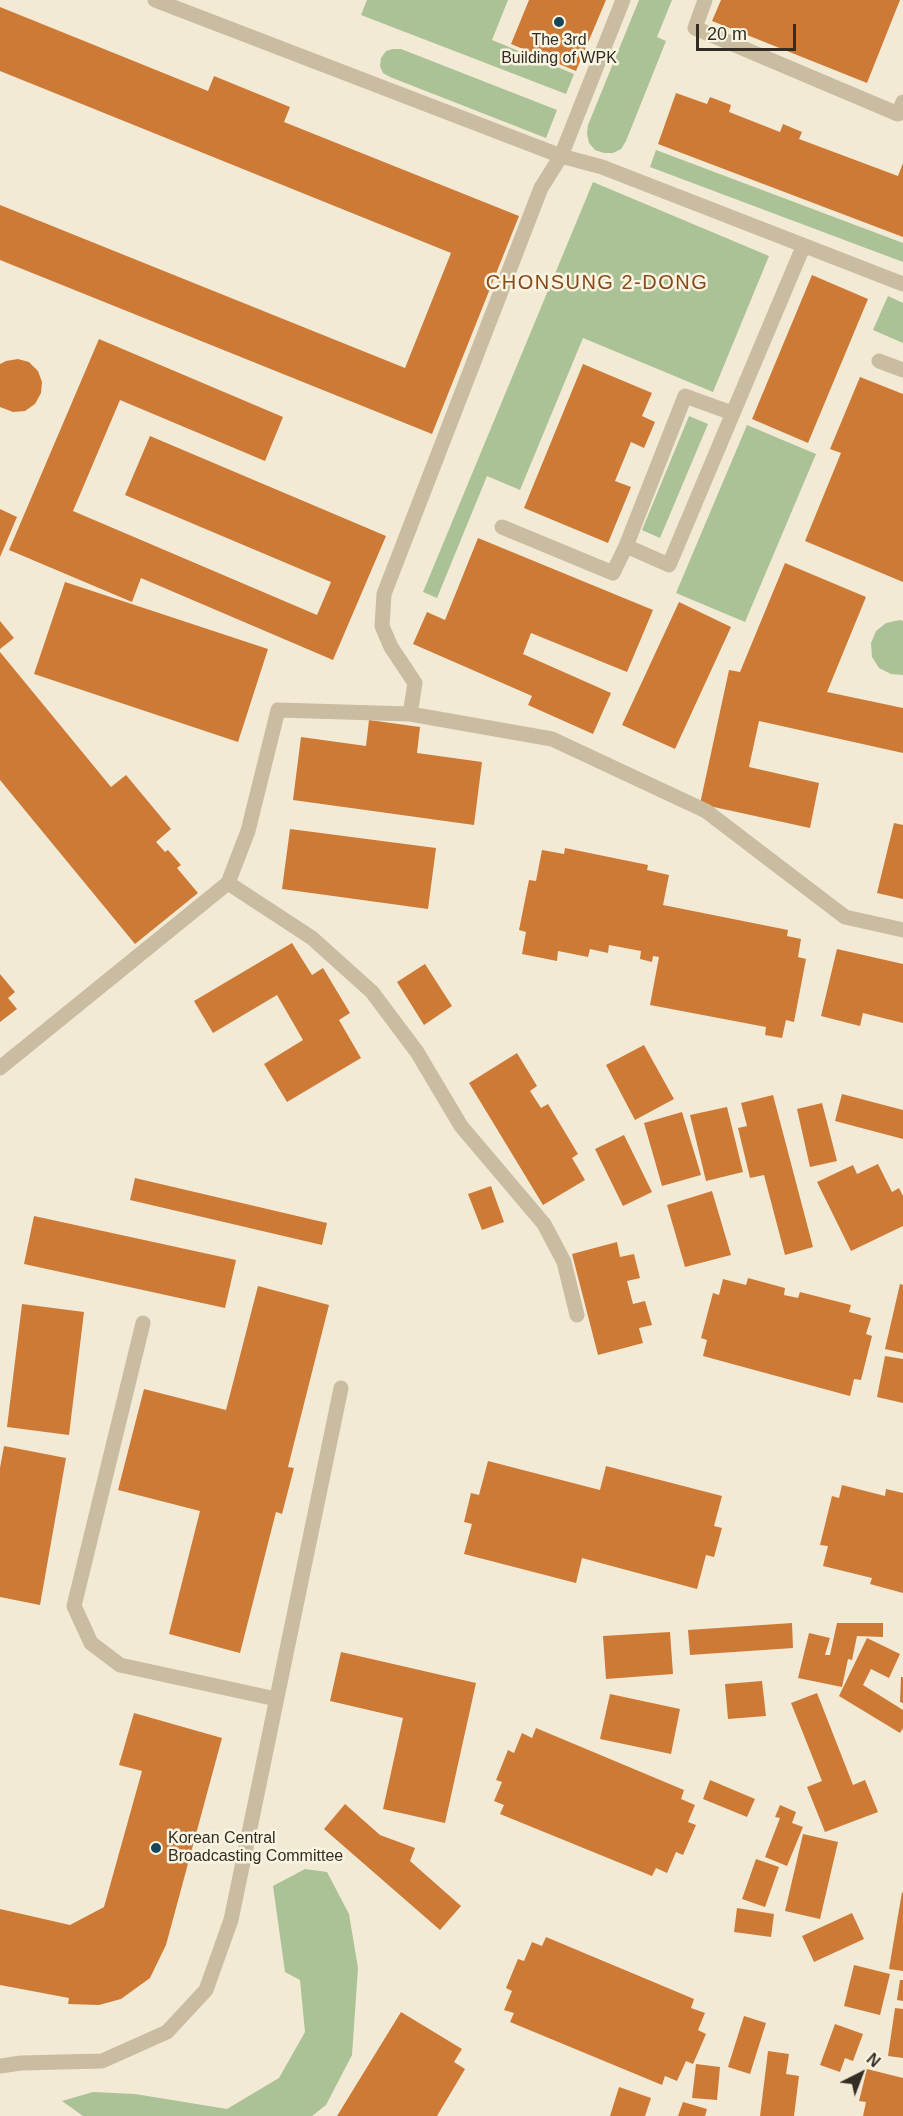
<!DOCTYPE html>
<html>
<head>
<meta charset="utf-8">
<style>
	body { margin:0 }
	#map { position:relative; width:903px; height:2116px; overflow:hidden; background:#f2ead5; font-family:Helvetica,sans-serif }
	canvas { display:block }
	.north { position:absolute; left:831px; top:2044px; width:60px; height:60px; -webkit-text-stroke:4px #faf4e2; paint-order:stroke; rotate:42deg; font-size:16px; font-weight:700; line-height:24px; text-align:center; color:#342d24 }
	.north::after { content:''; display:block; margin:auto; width:21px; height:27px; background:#342d24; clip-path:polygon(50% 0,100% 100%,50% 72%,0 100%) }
	.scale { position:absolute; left:696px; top:24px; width:100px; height:27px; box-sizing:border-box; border:3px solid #342d24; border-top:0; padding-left:8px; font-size:18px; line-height:21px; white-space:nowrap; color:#342d24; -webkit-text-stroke:4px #faf4e2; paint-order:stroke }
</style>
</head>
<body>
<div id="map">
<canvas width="903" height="2116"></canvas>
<div class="north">N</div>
<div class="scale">20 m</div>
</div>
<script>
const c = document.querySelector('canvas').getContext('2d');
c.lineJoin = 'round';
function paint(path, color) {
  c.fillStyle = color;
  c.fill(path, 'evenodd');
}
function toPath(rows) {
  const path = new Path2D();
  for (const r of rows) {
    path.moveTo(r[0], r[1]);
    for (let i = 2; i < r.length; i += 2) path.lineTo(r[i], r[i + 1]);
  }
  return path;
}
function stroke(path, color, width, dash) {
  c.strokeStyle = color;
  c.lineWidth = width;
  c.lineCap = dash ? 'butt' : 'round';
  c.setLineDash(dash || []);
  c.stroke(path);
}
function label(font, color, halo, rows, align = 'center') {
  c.font = font + ' Helvetica,sans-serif';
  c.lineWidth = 5;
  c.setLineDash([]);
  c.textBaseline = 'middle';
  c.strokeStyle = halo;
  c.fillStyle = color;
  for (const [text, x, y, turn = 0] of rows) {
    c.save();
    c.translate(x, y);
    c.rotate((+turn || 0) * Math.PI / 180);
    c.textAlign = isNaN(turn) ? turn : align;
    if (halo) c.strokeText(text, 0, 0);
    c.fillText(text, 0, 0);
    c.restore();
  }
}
paint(toPath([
	[367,0,508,0,492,40,574,74,566,94,361,15],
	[639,0,672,0,657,37,666,41,626,141,621,149,613,153,604,153,595,150,589,143,587,134,588,125],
	[393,49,401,49,557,110,546,138,390,77,383,73,380,66,381,58,386,51],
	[656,150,903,243,903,262,650,167],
	[593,182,769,256,713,392,583,338,520,490,487,476,437,598,423,592],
	[888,296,903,303,903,343,873,330],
	[689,416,708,424,660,538,642,530],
	[747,425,816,454,745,622,676,593],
	[900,620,903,621,903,675,891,674,879,668,872,657,871,643,876,631,886,623],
	[305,1869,327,1872,349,1914,358,1968,352,2055,326,2105,312,2116,83,2116,62,2101,93,2092,135,2094,227,2109,279,2078,305,2032,300,1980,285,1972,273,1886]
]), '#aac295');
paint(toPath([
	[529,0,606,0,576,71,511,44],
	[721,0,900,0,867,83,712,21],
	[0,7,208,91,214,76,290,107,284,122,519,216,432,434,0,260,0,205,405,368,451,253,0,71],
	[676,93,707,104,710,97,731,105,729,112,780,132,783,124,802,132,799,139,898,176,903,163,903,237,658,144],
	[812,275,868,299,808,443,752,419],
	[99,339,283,417,265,461,120,400,73,511,317,615,331,582,125,495,150,436,386,536,333,660,141,578,132,602,9,550],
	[18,359,29,362,38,371,42,382,41,393,35,404,25,411,13,412,0,407,0,364,6,361],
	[583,364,652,393,642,416,655,422,644,448,631,442,615,481,631,487,608,543,524,508],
	[860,377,903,394,903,582,805,541,841,453,830,449],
	[0,509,17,517,0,557],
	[478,538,653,610,627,672,531,633,523,654,611,693,593,734,528,705,532,696,413,644,427,612,445,620],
	[785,563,866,597,827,692,903,708,903,753,759,721,749,767,819,783,810,828,700,804,729,670,740,672],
	[65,582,268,649,238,742,34,674],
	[679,602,731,627,675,749,622,725],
	[0,621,14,638,0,649],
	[0,652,111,787,126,775,171,829,156,842,165,852,168,850,181,865,177,868,198,893,135,944,0,780],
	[369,720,420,727,417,753,482,762,474,825,293,800,301,737,366,746],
	[894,823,903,825,903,899,877,893],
	[290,829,436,848,428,909,282,889],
	[565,848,648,865,647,870,669,875,663,905,788,930,787,936,801,939,798,957,806,959,794,1022,786,1020,782,1038,765,1035,766,1027,650,1005,659,957,653,956,652,962,640,959,641,951,609,945,608,953,590,949,588,957,558,951,557,961,522,954,526,932,519,930,529,880,536,881,542,850,564,854],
	[292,943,312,975,323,968,350,1013,339,1020,361,1058,287,1102,264,1064,303,1040,277,995,213,1033,194,1001],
	[837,949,903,964,903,1023,863,1013,860,1026,821,1016],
	[425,964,452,1006,424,1025,397,982],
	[0,974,15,992,8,998,17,1009,0,1022],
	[644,1045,674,1099,635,1120,606,1065],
	[517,1053,537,1086,530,1091,541,1108,548,1104,578,1154,572,1158,585,1180,543,1205,469,1083],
	[842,1094,903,1110,903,1139,835,1121],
	[773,1095,813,1247,785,1255,764,1175,750,1178,738,1128,747,1126,741,1103],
	[822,1103,837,1161,810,1167,797,1109],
	[727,1107,743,1172,706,1181,690,1115],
	[682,1112,701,1175,662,1186,644,1123],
	[624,1135,652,1192,623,1206,595,1149],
	[878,1164,892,1192,899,1188,903,1196,903,1226,851,1251,817,1182,853,1165,857,1174],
	[135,1178,327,1223,322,1245,130,1200],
	[491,1186,504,1222,482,1230,468,1194],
	[712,1191,731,1255,685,1267,667,1205],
	[34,1216,236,1260,225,1308,24,1264],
	[617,1242,620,1257,634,1254,640,1278,627,1281,633,1304,645,1301,652,1325,639,1328,643,1343,598,1355,572,1254],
	[748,1278,785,1288,784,1295,798,1298,800,1292,851,1305,849,1312,871,1318,866,1334,872,1336,861,1380,854,1379,850,1396,703,1356,707,1340,701,1338,713,1293,719,1295,723,1279,746,1285],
	[900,1284,903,1285,903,1353,885,1349],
	[258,1286,329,1305,288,1467,294,1468,282,1514,276,1512,240,1653,169,1634,200,1511,118,1490,144,1389,226,1410],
	[22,1304,84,1312,69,1435,7,1427],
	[885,1356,903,1359,903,1403,877,1397],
	[4,1446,66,1458,40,1605,0,1597,0,1468],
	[488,1461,600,1490,606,1466,722,1496,714,1526,722,1528,714,1557,706,1555,697,1589,582,1558,576,1583,464,1554,472,1524,464,1522,471,1493,479,1495],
	[842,1485,885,1496,886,1489,903,1493,903,1593,870,1584,872,1578,823,1566,828,1546,820,1545,832,1496,839,1498],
	[792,1623,793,1648,690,1655,688,1630],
	[837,1623,883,1623,883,1637,857,1636,852,1660,848,1659,842,1687,798,1678,809,1633,830,1638,825,1655,830,1655],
	[670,1632,673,1674,606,1679,603,1636],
	[867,1638,900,1654,889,1678,871,1669,863,1685,903,1710,903,1728,900,1733,839,1696],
	[341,1652,476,1683,445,1823,383,1809,403,1718,330,1701],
	[901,1677,903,1677,903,1703,900,1702],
	[762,1681,766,1716,728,1719,725,1684],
	[817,1693,853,1785,865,1780,878,1812,825,1832,807,1787,822,1781,791,1703],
	[610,1694,680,1709,671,1754,600,1739],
	[134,1713,222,1738,166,1945,150,1978,121,1999,99,2005,68,2004,69,1998,0,1985,0,1909,70,1925,104,1907,142,1771,119,1765],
	[536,1728,684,1790,681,1799,695,1805,688,1822,696,1825,683,1855,676,1852,667,1873,656,1868,652,1876,500,1814,504,1805,494,1801,502,1782,496,1780,508,1750,514,1753,522,1733,532,1738],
	[710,1780,755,1799,747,1817,703,1799],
	[345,1804,380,1835,415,1848,410,1861,461,1906,440,1930,324,1829],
	[780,1805,796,1812,792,1823,803,1827,787,1866,765,1857,780,1818,775,1817],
	[803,1834,838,1842,820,1919,785,1911],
	[756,1859,779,1867,765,1907,742,1899],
	[902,1892,903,1893,903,1971,889,1969],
	[737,1908,774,1914,771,1937,734,1932],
	[852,1913,864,1939,814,1962,802,1936],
	[546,1937,694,1999,691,2008,705,2013,698,2030,706,2034,693,2064,686,2061,677,2081,665,2076,662,2085,510,2022,514,2013,504,2010,512,1991,506,1988,518,1959,524,1961,532,1942,542,1946],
	[854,1965,890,1974,880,2015,844,2006],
	[900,1980,903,1980,903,2001,897,2000],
	[895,2008,903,2009,903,2058,888,2056],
	[401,2012,462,2049,454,2062,465,2069,437,2116,337,2116],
	[744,2016,766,2023,750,2074,728,2067],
	[835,2024,863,2034,853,2061,845,2058,840,2072,820,2065],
	[768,2051,789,2054,786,2074,799,2076,794,2116,760,2116],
	[696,2064,720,2067,717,2100,692,2098],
	[867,2069,903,2078,903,2116,863,2116,866,2102,859,2101],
	[619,2087,651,2098,645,2116,610,2116],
	[683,2102,707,2109,705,2116,678,2116]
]), '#ce7a37');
stroke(toPath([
	[155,0,561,156,602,167,903,284],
	[705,0,695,28,898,114,903,102],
	[879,361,903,370],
	[502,527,613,573,626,546,669,565,803,247],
	[626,546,685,396,732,413],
	[410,714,415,683,391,647,382,626,384,594,541,188,561,156,623,0],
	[228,883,312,938,372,992,417,1052,461,1126,544,1224,564,1262,577,1315],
	[0,1068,228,883,248,831,278,710,410,714,552,739,706,811,845,917,903,930],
	[143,1323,74,1606,91,1643,120,1665,276,1699],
	[0,2066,21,2063,102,2061,167,2032,206,1990,231,1920,341,1388]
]), '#cabca1', 15);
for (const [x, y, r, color] of [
	[559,22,6,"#184758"],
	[156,1848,6,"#184758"]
]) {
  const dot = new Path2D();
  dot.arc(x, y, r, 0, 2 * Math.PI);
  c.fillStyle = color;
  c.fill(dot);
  stroke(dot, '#faf4e2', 2);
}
label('16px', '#342d24', '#faf4e2', [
	["The 3rd",559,41],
	["Building of WPK",559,59],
	["Korean Central",168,1839,"left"],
	["Broadcasting Committee",168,1857,"left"]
]);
c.letterSpacing = '1.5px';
label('20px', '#884a19', '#faf4e2', [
	["CHONSUNG 2-DONG",597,283]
]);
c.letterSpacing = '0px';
</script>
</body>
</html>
